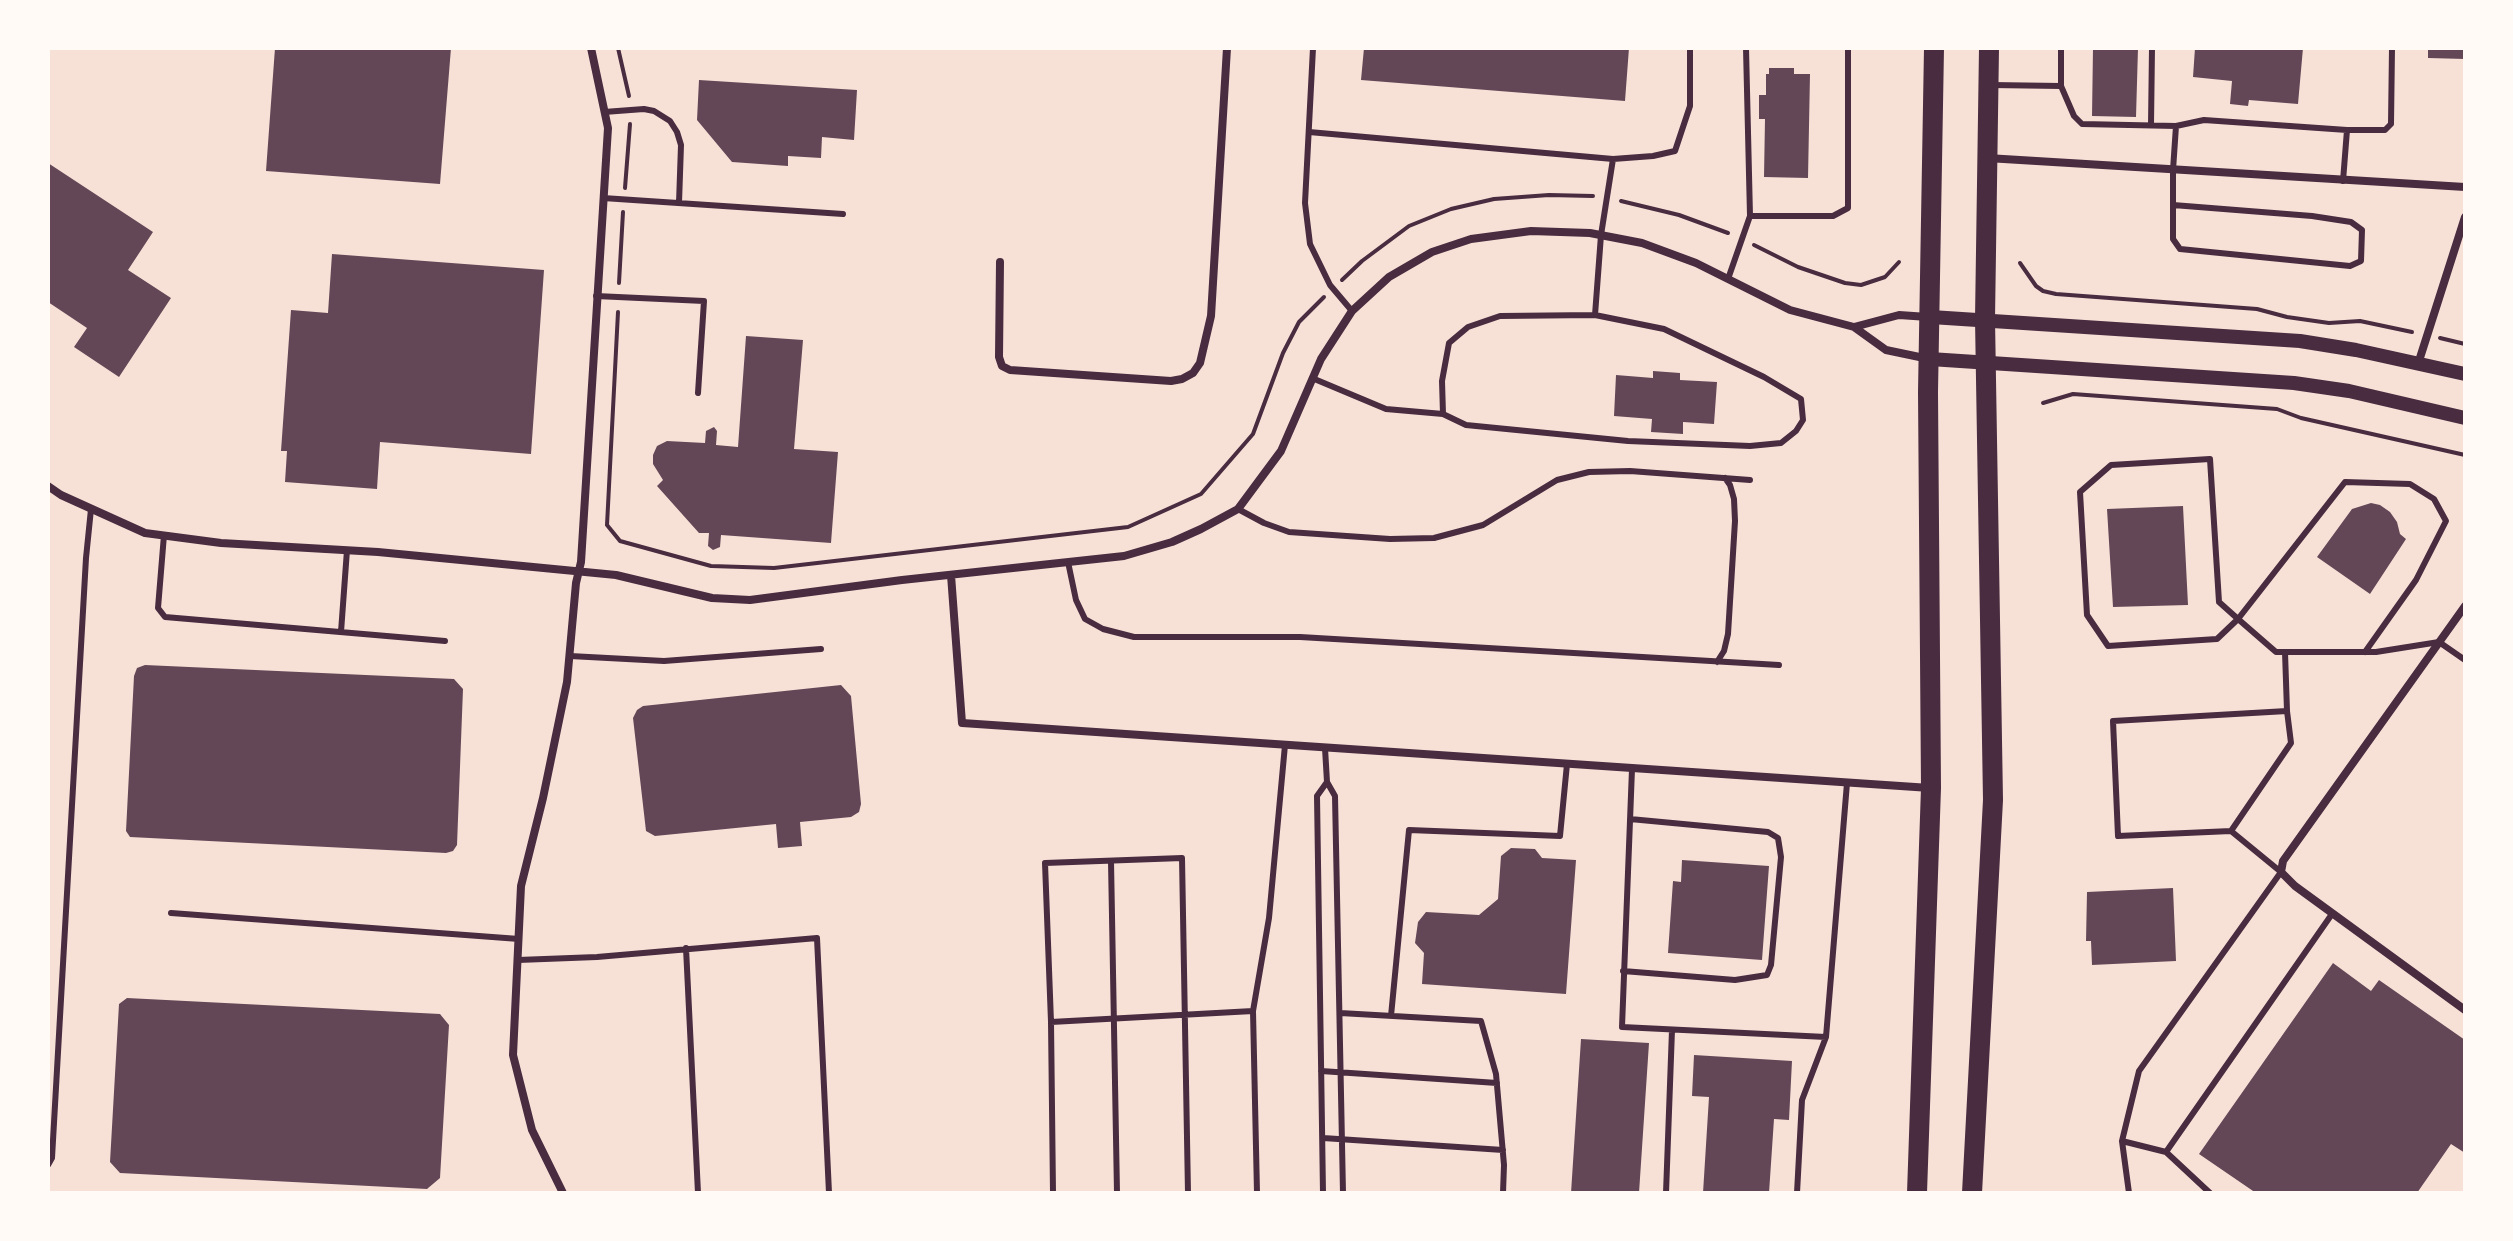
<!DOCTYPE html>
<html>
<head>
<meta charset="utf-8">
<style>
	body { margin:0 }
	#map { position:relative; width:2513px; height:1241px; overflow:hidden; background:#f7e1d7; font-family:Figtree,sans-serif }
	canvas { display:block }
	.frame { position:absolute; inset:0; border:50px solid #fffaf5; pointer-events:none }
</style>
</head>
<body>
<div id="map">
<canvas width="2513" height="1241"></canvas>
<div class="frame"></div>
</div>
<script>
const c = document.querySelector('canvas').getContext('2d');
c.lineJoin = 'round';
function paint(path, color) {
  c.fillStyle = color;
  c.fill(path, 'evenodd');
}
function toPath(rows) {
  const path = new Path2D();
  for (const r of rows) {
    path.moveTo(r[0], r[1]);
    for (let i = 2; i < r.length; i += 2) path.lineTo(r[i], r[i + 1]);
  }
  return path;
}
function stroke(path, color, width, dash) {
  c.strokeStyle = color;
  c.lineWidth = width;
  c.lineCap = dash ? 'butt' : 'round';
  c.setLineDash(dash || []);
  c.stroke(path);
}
paint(toPath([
	[275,48,451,48,440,184,266,171],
	[1364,48,1629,48,1625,101,1361,80],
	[2093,48,2138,48,2136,117,2092,116],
	[2195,48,2303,48,2298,104,2249,100,2248,106,2230,104,2232,81,2193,77],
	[2428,48,2465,48,2465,59,2428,58],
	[1769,68,1794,68,1794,74,1810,74,1808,178,1764,177,1765,119,1759,119,1759,95,1766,95,1766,74,1769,74],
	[699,80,857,90,854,140,822,137,821,158,788,156,788,166,732,162,697,120],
	[48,163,153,232,128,270,171,298,119,377,74,347,87,328,48,302],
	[332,254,544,270,531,454,380,442,377,489,285,482,287,451,281,451,291,310,328,313],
	[746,336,803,340,794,449,838,452,831,543,721,535,720,547,713,550,708,546,709,533,699,533,657,486,663,480,653,464,653,455,657,446,667,441,705,443,706,431,714,427,717,431,716,445,738,447],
	[1653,371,1680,373,1680,380,1717,382,1714,424,1683,422,1683,434,1651,432,1652,419,1614,416,1616,375,1653,378],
	[2371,503,2380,505,2390,512,2397,522,2400,534,2406,539,2370,594,2317,557,2352,509],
	[2183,506,2188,605,2113,607,2107,509],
	[145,665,454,679,463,689,457,845,453,851,446,853,130,837,126,831,134,676,137,668],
	[841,685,851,696,861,804,859,812,851,817,800,822,802,846,778,848,776,824,655,836,646,831,633,718,637,710,643,706],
	[1511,848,1535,849,1542,858,1576,860,1566,994,1422,984,1424,953,1415,943,1418,922,1426,912,1479,915,1498,899,1501,856],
	[1682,860,1769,866,1762,960,1668,953,1673,881,1681,882],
	[2173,888,2176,961,2092,965,2091,941,2086,941,2087,892],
	[2333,963,2371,991,2379,980,2465,1040,2465,1153,2451,1144,2417,1193,2256,1193,2199,1154],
	[127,998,440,1014,449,1025,440,1178,427,1189,120,1173,110,1162,119,1004],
	[1581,1039,1649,1043,1639,1193,1571,1193],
	[1694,1055,1792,1061,1789,1120,1774,1119,1769,1193,1703,1193,1709,1097,1692,1096]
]), '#644757');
stroke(toPath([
	[618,48,629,96],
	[625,188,630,124],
	[1621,201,1679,215,1728,233],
	[1754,245,1798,267,1845,283,1861,285,1885,277,1899,262],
	[2020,263,2036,286,2043,291,2056,294,2257,309,2287,317,2329,323,2360,321,2412,332],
	[1342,280,1362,261,1409,226,1451,209,1494,199,1549,195,1593,196],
	[619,283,623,212],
	[618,312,607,525,620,541,711,566,774,568,1128,527,1201,494,1253,434,1283,353,1299,322,1324,297],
	[2440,338,2465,344],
	[2043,403,2073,394,2277,409,2301,418,2465,455]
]), '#4a2c40', 4);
stroke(toPath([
	[1313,48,1305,203,1310,244,1330,285,1352,311],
	[1746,48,1750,216],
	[2061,48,2061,86],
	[1991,85,2061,86,2074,116,2082,124,2176,126,2204,120,2347,130,2385,130,2391,124,2392,48],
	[604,112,644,109,654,111,670,121,677,132,681,145,679,203],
	[2151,125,2152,48],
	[1309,132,1613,159],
	[2343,181,2347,130],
	[603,198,843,214],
	[2173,205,2312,216,2351,222,2362,230,2361,261,2350,266,2180,249,2173,239,2173,170,2176,126],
	[1728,279,1750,216,1833,216,1848,208,1848,48],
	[596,296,704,301,698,393],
	[1595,315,1664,329,1764,377,1801,399,1803,420,1796,431,1781,443,1750,446,1628,441,1466,425,1443,414,1442,381,1449,343,1468,327,1500,316,1595,315],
	[1595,315,1601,235,1613,159,1653,156,1675,151,1690,106,1690,48],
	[1312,378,1386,409,1443,414],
	[1238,509,1264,523,1289,532,1390,539,1434,538,1483,525,1557,480,1589,472,1630,471,1750,480],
	[164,535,158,608,165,617,445,641],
	[1068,562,1076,600,1085,619,1103,629,1134,637,1300,637,1779,665],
	[341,632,347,550],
	[2285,652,2287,711,2113,721,2118,836,2231,831,2291,743,2287,711],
	[2365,652,2416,580,2446,521,2434,499,2410,484,2345,482,2238,619,2217,639,2108,646,2087,615,2080,492,2111,465,2210,459,2219,602,2238,619,2276,652,2376,652,2439,642,2465,660],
	[570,656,664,661,821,649],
	[1717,662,1724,651,1728,634,1735,521,1734,499,1730,485,1725,478],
	[1325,748,1327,782,1335,796,1343,1193],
	[1632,769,1622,1027,1826,1037,1847,783],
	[1111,861,1117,1193],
	[171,913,519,939],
	[686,948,698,1193],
	[518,960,597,957,817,938,829,1193],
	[1623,971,1735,980,1767,975,1771,965,1781,857,1778,838,1768,832,1630,819],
	[1340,1013,1481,1021,1496,1074,1504,1165,1503,1193],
	[1391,1016,1409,830,1560,836,1567,764],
	[1051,1022,1045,863,1182,858,1188,1193],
	[1321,1071,1497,1083],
	[1323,1138,1503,1150],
	[2122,1141,2166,1152,2332,914],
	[2166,1152,2210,1193],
	[48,1165,52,1158,86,558,91,509],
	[1053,1193,1051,1022,1253,1011],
	[1257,1193,1253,1011,1269,918,1285,745],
	[1323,1193,1317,796,1327,782],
	[1666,1193,1672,1030],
	[1797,1193,1802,1100,1826,1037],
	[2129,1193,2122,1141,2139,1071,2281,872,2231,831]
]), '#4a2c40', 6);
stroke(toPath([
	[1987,158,2465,187],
	[1000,262,999,357,1002,366,1010,370,1171,381,1182,379,1193,373,1200,363,1211,316,1227,48],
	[1854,327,1899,315,1928,317],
	[2418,364,2465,217],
	[48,486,61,495,145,533,221,543,378,552,616,575,712,598,750,600,902,580,1124,556,1172,542,1201,529,1238,509,1281,451,1321,359,1352,311,1389,277,1432,252,1471,239,1531,231,1590,233,1642,243,1696,263,1790,310,1854,327,1886,350,1929,359],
	[951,575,962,723,1930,788],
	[2465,606,2283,861,2281,872,2295,886,2465,1010],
	[563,1193,532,1130,513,1055,521,886,543,798,567,682,576,583,581,562,608,128,591,48]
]), '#4a2c40', 8);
stroke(toPath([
	[1931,317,2300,341,2356,350,2465,374],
	[1930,359,2294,383,2349,391,2465,418]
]), '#4a2c40', 14);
stroke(toPath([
	[1917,1193,1931,788,1928,392,1934,48],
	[1972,1193,1993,800,1985,319,1989,48]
]), '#4a2c40', 20);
</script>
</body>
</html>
